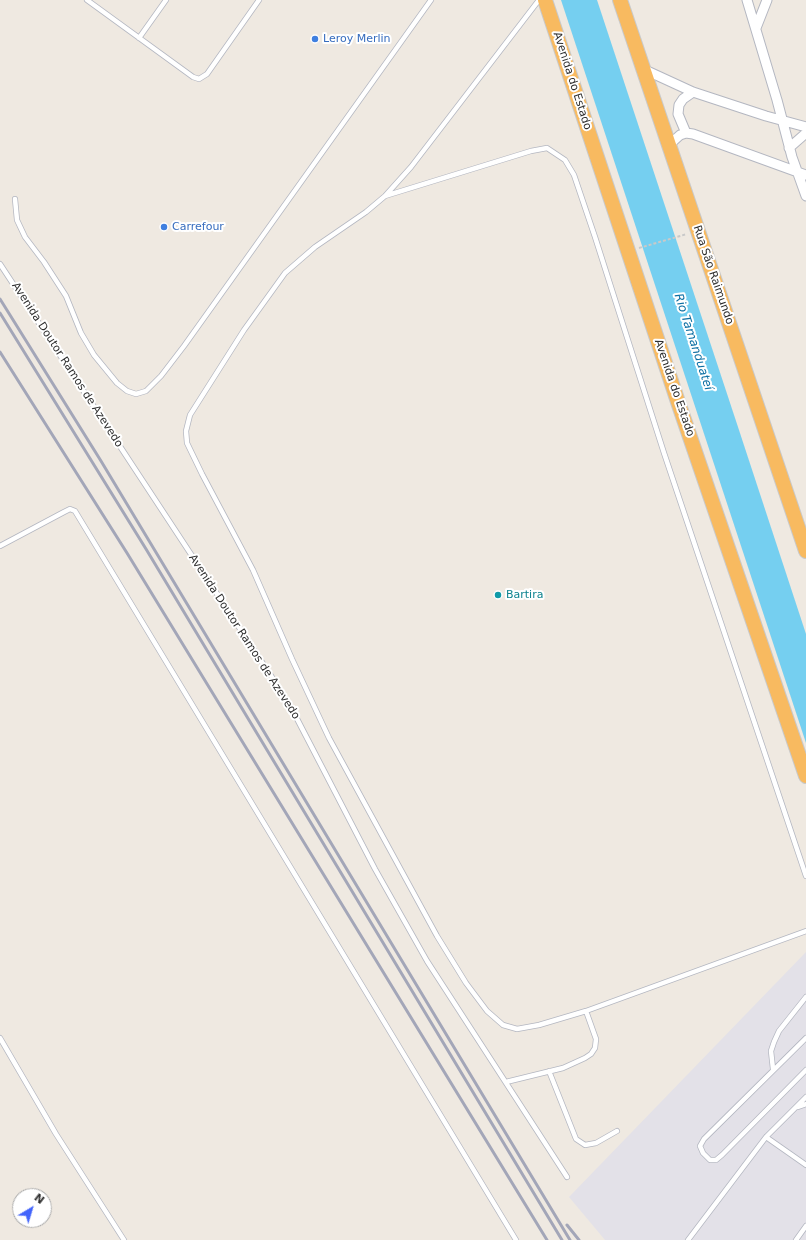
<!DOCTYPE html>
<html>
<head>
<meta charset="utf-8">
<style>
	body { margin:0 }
	#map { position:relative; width:806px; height:1240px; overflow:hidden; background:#efe9e1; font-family:"DejaVu Sans",sans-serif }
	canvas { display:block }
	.north { position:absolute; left:12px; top:1188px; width:40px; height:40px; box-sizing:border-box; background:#fff; border:1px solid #ababab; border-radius:50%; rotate:38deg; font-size:11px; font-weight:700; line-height:16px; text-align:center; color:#2e2e2e }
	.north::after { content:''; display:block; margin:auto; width:14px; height:18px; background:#4264fb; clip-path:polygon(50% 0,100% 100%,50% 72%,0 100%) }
</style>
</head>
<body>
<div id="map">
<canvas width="806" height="1240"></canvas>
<div class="north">N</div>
</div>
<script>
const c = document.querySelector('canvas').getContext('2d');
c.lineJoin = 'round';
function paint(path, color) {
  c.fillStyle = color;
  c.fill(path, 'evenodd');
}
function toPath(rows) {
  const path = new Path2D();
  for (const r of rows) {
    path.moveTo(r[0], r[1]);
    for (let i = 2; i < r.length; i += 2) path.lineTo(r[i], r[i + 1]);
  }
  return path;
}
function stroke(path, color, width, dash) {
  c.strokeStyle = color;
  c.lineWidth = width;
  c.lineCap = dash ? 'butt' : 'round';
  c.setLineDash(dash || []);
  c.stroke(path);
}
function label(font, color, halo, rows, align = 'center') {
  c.font = font + ' "DejaVu Sans",sans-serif';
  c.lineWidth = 4;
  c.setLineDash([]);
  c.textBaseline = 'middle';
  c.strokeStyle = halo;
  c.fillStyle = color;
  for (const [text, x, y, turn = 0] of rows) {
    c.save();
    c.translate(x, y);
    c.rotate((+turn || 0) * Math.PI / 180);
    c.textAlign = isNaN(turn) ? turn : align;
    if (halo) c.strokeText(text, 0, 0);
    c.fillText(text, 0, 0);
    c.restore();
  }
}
paint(toPath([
	[806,952,806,1240,605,1240,569,1197]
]), '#e3e1e8');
paint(toPath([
	[561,0,597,0,737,424,806,634,806,743]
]), '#75cff0');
const service = toPath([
	[87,0,193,77,199,79,207,74,259,0],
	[539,0,411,167,385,196,366,212,315,247,285,273,244,330,190,415,186,431,187,443,202,474,253,570,292,659,329,738,437,936,466,983,487,1011,503,1025,517,1029,539,1025,586,1011,806,931],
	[139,38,166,0],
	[385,196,531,151,547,148,565,160,574,175,595,237,664,453,806,876],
	[15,199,17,220,25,237,44,262,66,296,81,333,94,355,117,383,127,391,136,394,146,391,161,376,184,346,431,0],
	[0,264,277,685,294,713,375,869,427,961,567,1177],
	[0,546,64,512,70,509,75,511,516,1240],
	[0,1038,56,1134,124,1240],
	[806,1038,704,1139,700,1146,703,1153,710,1160,716,1160,722,1155,806,1070],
	[773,1069,771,1051,774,1042,779,1031,806,997],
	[549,1071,576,1139,585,1145,596,1143,617,1131],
	[506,1082,563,1068,585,1058,591,1054,595,1048,596,1039,586,1011],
	[798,1107,806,1104],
	[766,1137,806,1165],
	[688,1240,766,1137,806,1097],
	[796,1240,806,1226]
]);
const minor = toPath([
	[747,0,777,100,792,157,806,196],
	[756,28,767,0],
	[643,69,693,92,766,116,806,127],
	[686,133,678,114,679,105,683,99,693,92],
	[669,145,680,135,686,133,693,134,806,175],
	[789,148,806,133]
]);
const trunk = toPath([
	[545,0,678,402,806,776],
	[620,0,806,551]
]);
stroke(service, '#b4b7c1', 6);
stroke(minor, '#b4b7c1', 11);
stroke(trunk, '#c9c9c9', 16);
stroke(toPath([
	[639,248,687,234]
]), '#c9c9c9', 2, [3, 2]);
stroke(service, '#fff', 4.5);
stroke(minor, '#fff', 9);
stroke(trunk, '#f8ba60', 14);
stroke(toPath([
	[0,299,101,461,570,1240],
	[0,313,146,549,562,1240],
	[0,352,127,553,547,1240],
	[567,1225,579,1240]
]), '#a3a6b8', 3);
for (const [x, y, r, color] of [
	[315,39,4,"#3f7fe0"],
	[164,227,4,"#3f7fe0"],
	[498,595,4,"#0f9aa8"]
]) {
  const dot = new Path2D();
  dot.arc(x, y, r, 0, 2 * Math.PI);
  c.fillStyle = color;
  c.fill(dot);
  stroke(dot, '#fff', 1.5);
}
label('11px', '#366cbe', '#fff', [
	["Leroy Merlin",323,39],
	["Carrefour",172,227]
], 'left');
label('11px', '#2e2e2e', '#fff', [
	["Avenida do Estado",572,81,72],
	["Rua São Raimundo",713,275,71],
	["Avenida Doutor Ramos de Azevedo",67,365,57],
	["Avenida do Estado",674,388,71],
	["Avenida Doutor Ramos de Azevedo",244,637,57]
]);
label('11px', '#0d838f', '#fff', [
	["Bartira",506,595]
], 'left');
label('italic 12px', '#0d6fa3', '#fff', [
	["Rio Tamanduateí",693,342,72]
]);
</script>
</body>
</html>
